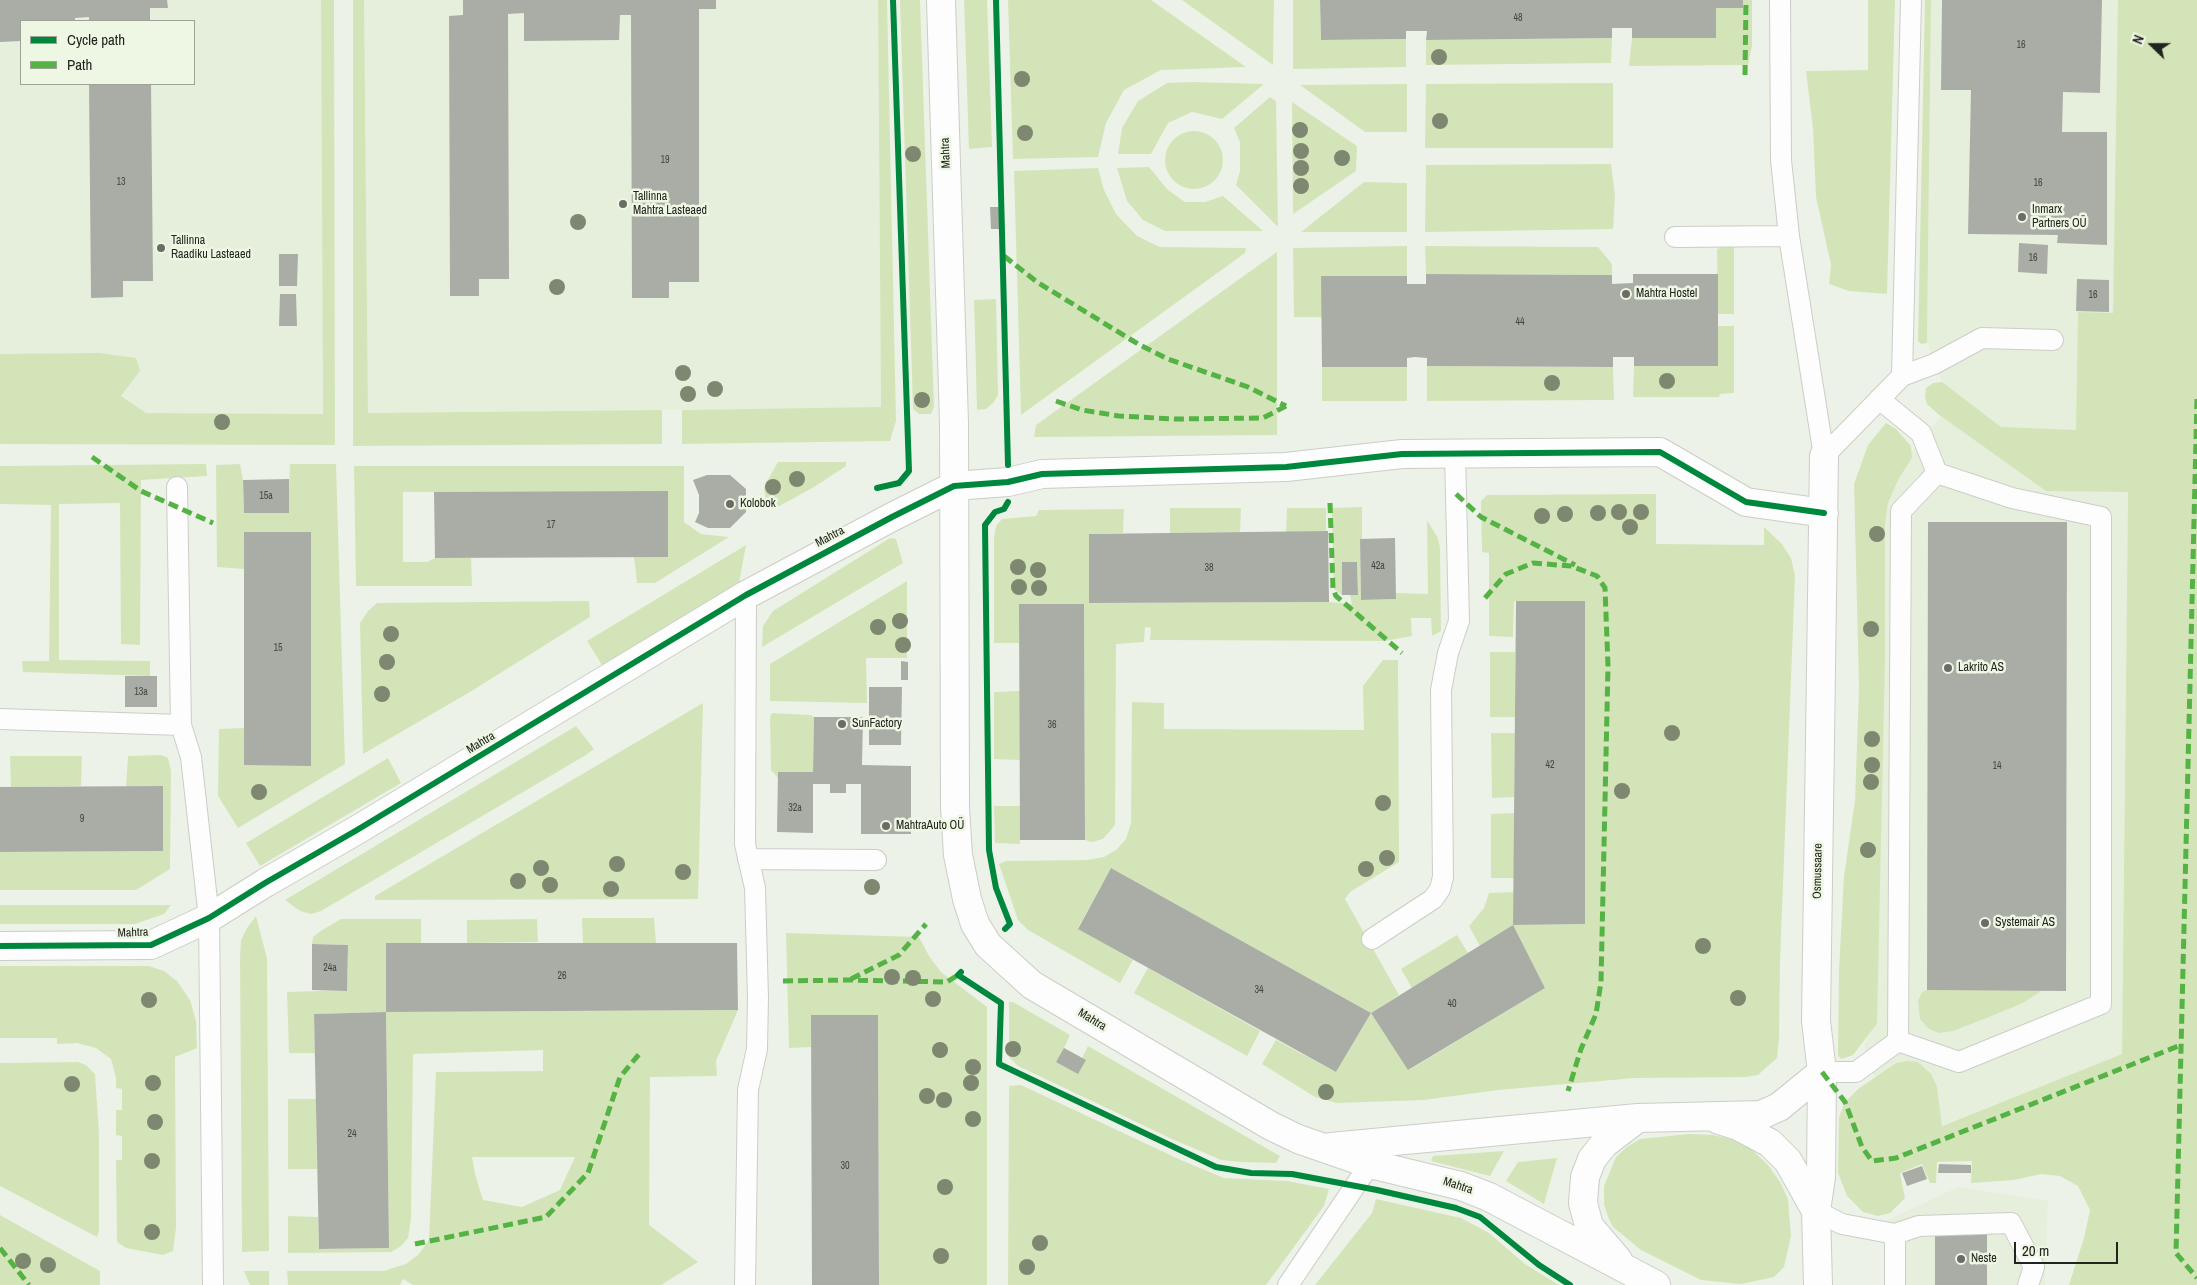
<!DOCTYPE html>
<html>
<head>
<meta charset="utf-8">
<style>
	body { margin:0 }
	#map { position:relative; width:2197px; height:1285px; overflow:hidden; background:#edf2e8; font-family:"Archivo Narrow",sans-serif }
	canvas { display:block }
	.legend { position:absolute; left:20px; top:20px; width:175px; height:65px; box-sizing:border-box; background:#eef6e4; border:1px solid #9ca295; margin:0; padding:6px 9px; list-style:none; font-size:15px; color:#22251e }
	.legend li { display:flex; align-items:center; gap:10px; height:25px }
	.legend b { width:25px; border:1px solid #9ca295 }
	.north { position:absolute; left:2127px; top:20px; width:50px; height:50px; -webkit-text-stroke:4px #eef6e4; paint-order:stroke; rotate:292deg; font-size:14px; font-weight:700; line-height:20px; text-align:center; color:#22251e }
	.north::after { content:''; display:block; margin:auto; width:18px; height:22px; background:#22251e; clip-path:polygon(50% 0,100% 100%,50% 72%,0 100%) }
	.scale { position:absolute; left:2014px; top:1242px; width:104px; height:22px; box-sizing:border-box; border:2px solid #22251e; border-top:0; padding-left:6px; font-size:15px; line-height:18px; white-space:nowrap; color:#22251e; -webkit-text-stroke:4px #eef6e4; paint-order:stroke }
</style>
</head>
<body>
<div id="map">
<canvas width="2197" height="1285"></canvas>
<ul class="legend">
<li><b style="height:6px;background:#00873e"></b>Cycle path</li>
<li><b style="height:6px;background:#55b245"></b>Path</li>
</ul>
<div class="north">N</div>
<div class="scale">20 m</div>
</div>
<script>
const c = document.querySelector('canvas').getContext('2d');
c.lineJoin = 'round';
function paint(path, color) {
  c.fillStyle = color;
  c.fill(path, 'evenodd');
}
function toPath(rows) {
  const path = new Path2D();
  for (const r of rows) {
    if (r.length === 3) {
      path.moveTo(r[0] + r[2], r[1]);
      path.arc(r[0], r[1], r[2], 0, 2 * Math.PI);
      continue;
    }
    path.moveTo(r[0], r[1]);
    for (let i = 2; i < r.length; i += 2) path.lineTo(r[i], r[i + 1]);
  }
  return path;
}
function stroke(path, color, width, dash) {
  c.strokeStyle = color;
  c.lineWidth = width;
  c.lineCap = dash ? 'butt' : 'round';
  c.setLineDash(dash || []);
  c.stroke(path);
}
function label(font, color, halo, rows, align = 'center') {
  c.font = font + ' "Archivo Narrow",sans-serif';
  c.lineWidth = 5;
  c.setLineDash([]);
  c.textBaseline = 'middle';
  c.strokeStyle = halo;
  c.fillStyle = color;
  for (const [text, x, y, turn = 0] of rows) {
    c.save();
    c.translate(x, y);
    c.rotate((+turn || 0) * Math.PI / 180);
    c.textAlign = isNaN(turn) ? turn : align;
    if (halo) c.strokeText(text, 0, 0);
    c.fillText(text, 0, 0);
    c.restore();
  }
}
paint(toPath([
	[0,0,321,0,323,414,0,413],
	[21,21,194,21,194,84,21,84],
	[364,0,878,0,881,408,368,413],
	[1931,0,2120,0,2110,446,2128,492,2122,1054,1875,1152,1875,1078,1868,1063,1864,1044,1877,1024,1881,519,1893,474,1942,415,1942,382,1927,343],
	[1958,1187,2048,1201,2045,1285,1887,1285,1888,1220]
]), '#e6efdc');
paint(toPath([
	[321,0,334,0,335,445,0,444,0,354,99,353,136,358,140,371,121,396,146,413,323,414],
	[353,0,364,0,368,413,662,410,662,444,353,446],
	[878,0,887,0,896,421,890,441,682,444,682,410,881,407],
	[900,0,920,0,934,407,931,414,919,414,913,409],
	[964,0,987,0,992,147,969,149],
	[1008,0,1151,0,1246,67,1161,70,1124,90,1106,123,1098,157,1013,159],
	[1182,0,1274,0,1273,65],
	[1293,0,1320,0,1321,40,1406,39,1406,67,1293,69],
	[1743,0,1752,0,1752,46,1748,65,1629,66,1632,38,1716,38,1716,8,1742,8],
	[1868,0,1895,0,1887,294,1849,291,1829,284,1831,265,1816,197,1813,129,1806,71,1868,70],
	[1925,0,1931,0,1927,343,1921,344,1918,341],
	[2118,0,2197,0,2197,1285,2069,1285,2084,1238,2090,1210,2078,1186,2060,1176,2041,1174,2014,1180,1971,1183,1972,1161,1937,1162,1936,1183,1930,1183,1922,1164,1900,1173,1905,1198,1890,1213,1878,1216,1863,1212,1847,1196,1838,1173,1839,1117,1845,1102,1858,1089,1896,1063,1907,1061,1918,1062,1931,1074,1937,1087,1942,1126,2122,1054,2128,492,2046,491,1938,414,1927,404,1925,397,1926,388,1933,383,1942,382,2001,427,2076,430,2078,312,2113,313],
	[1612,38,1611,63,1426,65,1426,40],
	[1193,82,1264,84,1222,119,1192,112,1168,123,1151,154,1118,154,1122,128,1138,101,1167,83],
	[1613,83,1613,148,1425,148,1426,84],
	[1407,84,1407,132,1365,132,1300,85],
	[1270,97,1276,101,1278,227,1236,185,1240,171,1240,142,1234,128],
	[1292,102,1357,146,1356,171,1293,214],
	[1194,160,29],
	[1611,164,1615,196,1613,229,1425,232,1426,165],
	[1149,167,1168,190,1185,202,1205,202,1223,196,1263,231,1165,231,1143,220,1127,201,1117,168],
	[1098,168,1104,190,1116,214,1137,236,1160,247,1246,248,1245,253,1021,415,1014,171],
	[1364,182,1407,183,1407,232,1301,232],
	[1407,246,1407,276,1322,276,1322,317,1294,317,1293,248],
	[1425,246,1598,247,1612,264,1612,275,1426,274],
	[1724,246,1734,246,1734,314,1718,314,1717,249],
	[1277,252,1277,435,1034,437,1036,425],
	[996,299,998,395,994,402,986,409,977,410,974,300],
	[1718,326,1734,326,1734,393,1720,394,1719,397,1633,397,1634,366,1718,366],
	[1427,366,1613,367,1614,400,1427,401],
	[1322,367,1407,367,1407,401,1322,401],
	[1886,423,1896,429,1911,446,1912,458,1899,478,1888,503,1885,525,1885,658,1877,1024,1853,1055,1842,1059,1838,1056,1838,1046,1839,970,1844,876,1855,801,1859,687,1854,484,1868,445],
	[778,462,846,462,846,466,814,487,774,509,767,507,764,487],
	[206,464,207,476,141,480,140,645,121,644,120,503,59,504,59,660,150,661,150,676,23,672,22,661,49,661,51,505,0,504,0,466],
	[240,464,243,480,244,513,288,513,290,464,336,464,345,764,238,828,218,796,219,729,244,728,245,765,311,765,311,532,245,532,244,569,217,567,216,465],
	[354,466,684,466,684,522,701,534,729,537,655,583,637,583,634,557,668,557,668,492,403,492,403,562,427,562,435,558,471,558,472,586,356,586],
	[1656,494,1656,544,1764,545,1764,527,1782,544,1791,558,1795,576,1780,961,1779,1038,1777,1058,1758,1075,1746,1077,1635,1078,1498,1090,1424,1100,1337,1103,1315,1097,1262,1064,1276,1040,1336,1072,1371,1013,1111,868,1078,928,1133,960,1120,983,1028,930,1018,920,999,864,1006,861,1087,860,1104,857,1116,850,1126,839,1131,823,1132,702,1164,703,1164,729,1364,730,1363,686,1383,660,1398,660,1399,862,1350,892,1345,899,1399,995,1371,1013,1409,1070,1545,988,1513,926,1480,946,1469,926,1484,908,1489,893,1513,892,1514,925,1585,924,1585,601,1514,601,1513,637,1489,636,1489,553,1482,552,1481,501,1487,495],
	[1362,507,1362,539,1360,539,1361,600,1396,599,1396,593,1428,594,1427,520,1438,538,1440,548,1441,631,1432,636,1431,618,1411,618,1412,636,1385,641,1150,640,1151,628,1145,627,1144,642,1116,644,1115,825,1103,839,1092,842,1085,840,1084,604,1020,604,1019,643,994,643,994,539,996,526,1002,519,1036,516,1039,510,1124,509,1123,533,1089,534,1089,603,1329,602,1352,604,1350,595,1358,595,1357,562,1342,562,1342,595,1334,589,1332,508],
	[1170,508,1241,508,1240,532,1170,533],
	[1287,508,1326,508,1326,531,1286,532],
	[890,538,896,539,903,563,762,647,763,626,773,611],
	[746,545,739,583,602,665,587,641],
	[907,581,907,658,866,658,867,703,770,701,770,664],
	[589,601,590,617,470,692,363,754,360,623,368,611,377,603],
	[1490,652,1515,652,1515,717,1490,717],
	[1020,691,1020,760,994,759,994,692],
	[703,703,698,899,375,900,375,896],
	[772,713,811,715,814,717,813,772,778,772,778,778,771,770,770,717],
	[576,726,594,749,586,755,321,911,311,914,300,911,285,900],
	[1491,733,1515,733,1514,797,1492,798],
	[161,755,168,758,171,771,170,869,136,890,0,890,0,852,163,851,163,786,126,786,128,756],
	[10,756,82,756,81,786,11,787],
	[388,758,401,783,260,866,246,843],
	[994,806,1020,806,1020,844,995,843],
	[1514,813,1514,878,1491,878,1491,814],
	[0,905,171,905,164,914,135,924,0,924],
	[256,916,267,958,269,1251,242,1252,240,957,241,940,247,928],
	[582,918,654,918,656,943,583,943],
	[341,919,421,919,421,943,386,943,386,1012,738,1010,716,1061,717,1076,650,1077,649,1225,698,1262,661,1285,413,1285,403,1279,400,1285,288,1285,287,1271,384,1271,406,1264,419,1254,429,1240,436,1072,543,1071,543,1050,413,1054,411,1218,408,1238,401,1246,391,1252,288,1253,288,1216,318,1217,319,1249,389,1248,386,1012,314,1014,315,1053,289,1053,287,992,347,990,348,945,312,944,313,937,322,930],
	[472,1157,575,1157,560,1190,522,1207,483,1200,475,1174],
	[537,919,538,942,467,943,467,920],
	[786,933,919,937,929,956,941,972,987,1007,987,1285,879,1285,878,1015,812,1015,811,1047,789,1048],
	[1457,935,1468,953,1412,988,1401,969],
	[0,966,149,966,164,971,177,981,190,1000,196,1021,197,1048,175,1057,176,1228,173,1251,163,1255,126,1248,117,1242,116,1160,122,1160,122,1136,116,1135,116,1110,122,1110,122,1089,116,1088,116,1078,111,1059,96,1048,77,1043,57,1044,57,1038,0,1038],
	[1148,968,1260,1031,1247,1056,1134,993],
	[1927,990,2043,990,2023,1003,1989,1017,1953,1031,1939,1033,1929,1029,1920,1019,1918,1001,1922,992],
	[1009,1002,1013,1002,1070,1035,1064,1048,1082,1058,1088,1046,1280,1156,1276,1163,1242,1162,1221,1160,1172,1139,1018,1066,1009,1057],
	[78,1062,86,1065,95,1074,99,1134,99,1231,97,1237,0,1186,0,1063],
	[1021,1085,1183,1161,1224,1178,1287,1181,1329,1189,1324,1206,1266,1285,1008,1285,1009,1086],
	[288,1099,316,1099,317,1169,288,1169],
	[1689,1134,1713,1135,1734,1140,1751,1149,1768,1165,1780,1182,1788,1199,1791,1236,1784,1267,1774,1277,1741,1284,1701,1280,1641,1250,1613,1227,1608,1217,1604,1204,1604,1186,1616,1157,1627,1147,1640,1139],
	[1504,1151,1490,1176,1431,1161,1433,1156],
	[1557,1158,1544,1204,1506,1181,1518,1162],
	[1376,1199,1461,1218,1489,1233,1525,1264,1559,1285,1315,1285,1372,1213],
	[0,1215,100,1271,100,1285,0,1285],
	[244,1271,269,1271,269,1285,250,1285]
]), '#d3e5b8');
paint(toPath([
	[0,0,167,0,168,8,150,8,150,21,89,21,89,17,75,18,75,21,21,21,21,41,0,42],
	[463,0,716,0,716,9,699,9,699,282,669,282,669,298,632,298,631,15,620,15,619,40,524,41,524,13,508,14,509,279,479,279,479,296,450,296,449,16,463,15],
	[1320,0,1743,0,1743,8,1716,8,1716,38,1632,38,1632,28,1612,28,1612,38,1426,40,1427,31,1406,31,1406,39,1321,40],
	[1942,0,2102,0,2100,93,2063,92,2062,132,2107,132,2107,245,2057,243,2058,235,1968,234,1971,90,1941,90],
	[89,84,151,84,153,281,123,281,123,297,91,298],
	[990,207,999,207,999,229,991,229],
	[2019,243,2048,245,2047,274,2018,272],
	[279,254,298,254,297,286,279,286],
	[1426,274,1612,275,1612,284,1633,283,1633,274,1718,274,1718,366,1634,366,1634,357,1613,357,1613,367,1427,366,1427,358,1415,357,1407,358,1407,367,1322,367,1321,276,1407,276,1407,284,1426,284],
	[2077,279,2109,280,2109,312,2076,311],
	[280,294,296,294,297,326,279,326],
	[707,475,730,475,746,489,746,512,730,528,708,528,695,522,699,513,699,495,693,480],
	[289,479,289,513,244,513,243,480],
	[668,491,668,557,435,558,434,492],
	[1928,522,2067,522,2066,991,1927,990],
	[1326,531,1328,531,1329,602,1089,603,1089,534],
	[244,532,311,532,311,766,244,765],
	[1395,538,1396,599,1361,600,1360,539],
	[1342,562,1357,562,1358,595,1342,595],
	[1516,601,1585,601,1585,924,1513,925,1545,988,1408,1070,1371,1013,1513,925],
	[1019,604,1084,604,1085,840,1020,840],
	[901,661,908,662,908,680,901,680],
	[125,676,157,676,157,707,125,707],
	[869,687,902,687,901,745,869,745],
	[814,717,863,717,862,765,911,766,911,834,861,834,861,784,846,784,846,793,830,793,830,784,813,784,813,833,777,832,778,772,813,772],
	[163,786,163,851,0,852,0,787],
	[1111,868,1371,1013,1336,1072,1078,929],
	[386,943,737,943,738,1010,386,1012],
	[312,944,348,945,347,991,312,990],
	[386,1012,389,1248,319,1249,314,1014],
	[811,1015,878,1015,879,1285,812,1285],
	[1064,1048,1086,1060,1078,1074,1056,1062],
	[1939,1164,1971,1165,1971,1173,1938,1173],
	[1922,1166,1927,1179,1907,1186,1902,1173],
	[1935,1233,1987,1233,1987,1285,1935,1285]
]), '#aaada6');
const lane = toPath([
	[1780,0,1781,160,1789,236,1824,456],
	[1675,237,1789,236],
	[1902,376,1934,364,1982,338,2053,340],
	[1879,399,1921,433,1937,473],
	[1824,456,1902,376,1911,0],
	[177,487,181,725,191,757,209,918,213,1285],
	[0,719,181,725],
	[748,859,876,860],
	[1372,939,1433,899,1440,889,1443,877,1441,690,1448,653,1459,621,1455,454],
	[1822,1072,1856,1072,1898,1041,1959,1062,2101,1004,2101,517,2012,498,1937,473,1901,511,1898,1041],
	[1816,1211,1842,1224,1895,1234,1919,1226,2011,1223,2034,1267,2028,1285],
	[745,1285,748,1090,757,1049,758,998,755,888,745,844,746,595],
	[1288,1285,1370,1164],
	[1895,1285,1895,1234]
]);
const street = toPath([
	[0,946,151,945,209,918,265,883,357,830,746,595,892,517,954,486,1008,482,1042,474,1286,467,1402,454,1660,452,1746,502,1824,513],
	[1816,1211,1821,1177,1822,1072,1816,1021,1824,456]
]);
const secondary = toPath([
	[941,0,954,423,955,807,958,855,967,899,975,924,988,945,1032,985,1271,1126,1298,1139,1370,1164,1461,1186,1489,1197,1656,1285],
	[1719,1120,1738,1126,1770,1143,1788,1161,1816,1211,1818,1285],
	[1331,1147,1638,1118,1761,1115,1779,1107,1822,1072],
	[1618,1260,1589,1226,1583,1203,1585,1177,1592,1159,1604,1144,1638,1118]
]);
stroke(lane, '#cbcec7', 22);
stroke(street, '#cbcec7', 30);
stroke(secondary, '#cbcec7', 30);
stroke(lane, '#fcfdfc', 20);
stroke(street, '#fcfdfc', 28);
stroke(secondary, '#fcfdfc', 28);
stroke(toPath([
	[1745,75,1746,0],
	[1004,256,1037,282,1138,344,1168,359,1248,387,1286,406],
	[2197,399,2176,1253,2197,1278],
	[1056,401,1082,410,1119,416,1175,419,1263,418,1286,406],
	[92,457,141,491,213,523],
	[1456,494,1481,517,1575,565],
	[1330,503,1333,589,1336,596,1402,653],
	[1485,598,1506,574,1533,563,1571,566,1597,576,1605,588,1608,666,1601,982,1596,1014,1581,1049,1568,1091],
	[851,979,899,955,926,924],
	[783,981,849,980,947,982,958,975],
	[1822,1072,1845,1102,1862,1147,1872,1161,1896,1158,2181,1045],
	[415,1244,546,1217,588,1173,620,1077,640,1053],
	[0,1248,29,1285]
]), '#55b245', 5, [10, 5]);
stroke(toPath([
	[996,0,1008,465],
	[877,488,899,483,909,471,893,0],
	[1005,929,1010,924,996,888,989,850,985,525,995,512,1004,509,1008,502],
	[0,946,151,945,209,918,265,883,357,830,746,595,892,517,954,486,1008,482,1042,474,1286,467,1402,454,1660,452,1746,502,1824,513],
	[961,972,958,975,1001,1003,999,1064,1216,1167,1251,1173,1292,1174,1377,1190,1456,1208,1480,1217,1539,1265,1570,1285]
]), '#00873e', 6);
c.fillStyle = '#7e8770';
for (const [x, y] of [
	[1439,57],
	[1022,79],
	[1440,121],
	[1300,130],
	[1025,133],
	[1301,151],
	[913,154],
	[1342,158],
	[1301,168],
	[1301,186],
	[578,222],
	[557,287],
	[683,373],
	[1667,381],
	[1552,383],
	[715,389],
	[688,394],
	[922,400],
	[222,422],
	[797,479],
	[773,487],
	[1619,512],
	[1641,512],
	[1598,513],
	[1565,514],
	[1542,516],
	[1630,527],
	[1877,534],
	[1018,567],
	[1038,570],
	[1019,587],
	[1039,588],
	[900,621],
	[878,627],
	[1871,629],
	[391,634],
	[903,645],
	[387,662],
	[382,694],
	[1672,733],
	[1872,739],
	[1872,765],
	[1871,782],
	[1622,791],
	[259,792],
	[1383,803],
	[1868,850],
	[1387,858],
	[617,864],
	[541,868],
	[1366,869],
	[683,872],
	[518,881],
	[550,885],
	[872,887],
	[611,889],
	[1703,946],
	[892,977],
	[913,978],
	[1738,998],
	[933,999],
	[149,1000],
	[1013,1049],
	[940,1050],
	[973,1067],
	[153,1083],
	[971,1083],
	[72,1084],
	[1326,1092],
	[927,1096],
	[944,1100],
	[973,1119],
	[155,1122],
	[152,1161],
	[945,1187],
	[152,1232],
	[1040,1243],
	[941,1256],
	[23,1261],
	[48,1265],
	[1027,1267]
]) {
  c.beginPath();
  c.arc(x, y, 8, 0, 2 * Math.PI);
  c.fill();
}
for (const [x, y, r, color] of [
	[623,204,5,"#696d65"],
	[2022,217,5,"#696d65"],
	[161,248,5,"#696d65"],
	[1626,294,5,"#696d65"],
	[730,504,5,"#696d65"],
	[1948,668,5,"#696d65"],
	[842,724,5,"#696d65"],
	[886,826,5,"#696d65"],
	[1985,923,5,"#696d65"],
	[1961,1259,5,"#696d65"]
]) {
  const dot = new Path2D();
  dot.arc(x, y, r, 0, 2 * Math.PI);
  c.fillStyle = color;
  c.fill(dot);
  stroke(dot, '#eef6e4', 2);
}
label('10px', '#444740', null, [
	["48",1518,18],
	["16",2021,45],
	["19",665,160],
	["13",121,182],
	["16",2038,183],
	["16",2033,258],
	["16",2093,295],
	["44",1520,322],
	["15a",266,496],
	["17",551,525],
	["42a",1378,566],
	["38",1209,568],
	["15",278,648],
	["13a",141,692],
	["36",1052,725],
	["42",1550,765],
	["14",1997,766],
	["32a",795,808],
	["9",82,819],
	["24a",330,968],
	["26",562,976],
	["34",1259,990],
	["40",1452,1004],
	["24",352,1134],
	["30",845,1166]
]);
label('12px', '#22251e', '#eef6e4', [
	["Mahtra",946,153,-92],
	["Mahtra",830,537,-28],
	["Mahtra",481,743,-31],
	["Osmussaare",1818,871,-89],
	["Mahtra",133,933,-2],
	["Mahtra",1092,1020,31],
	["Mahtra",1458,1186,18]
]);
label('12px', '#22251e', '#eef6e4', [
	["Tallinna",633,197],
	["Mahtra Lasteaed",633,211],
	["Inmarx",2032,210],
	["Partners OÜ",2032,224],
	["Tallinna",171,241],
	["Raadiku Lasteaed",171,255],
	["Mahtra Hostel",1636,294],
	["Kolobok",740,504],
	["Lakrito AS",1958,668],
	["SunFactory",852,724],
	["MahtraAuto OÜ",896,826],
	["Systemair AS",1995,923],
	["Neste",1971,1259]
], 'left');
</script>
</body>
</html>
